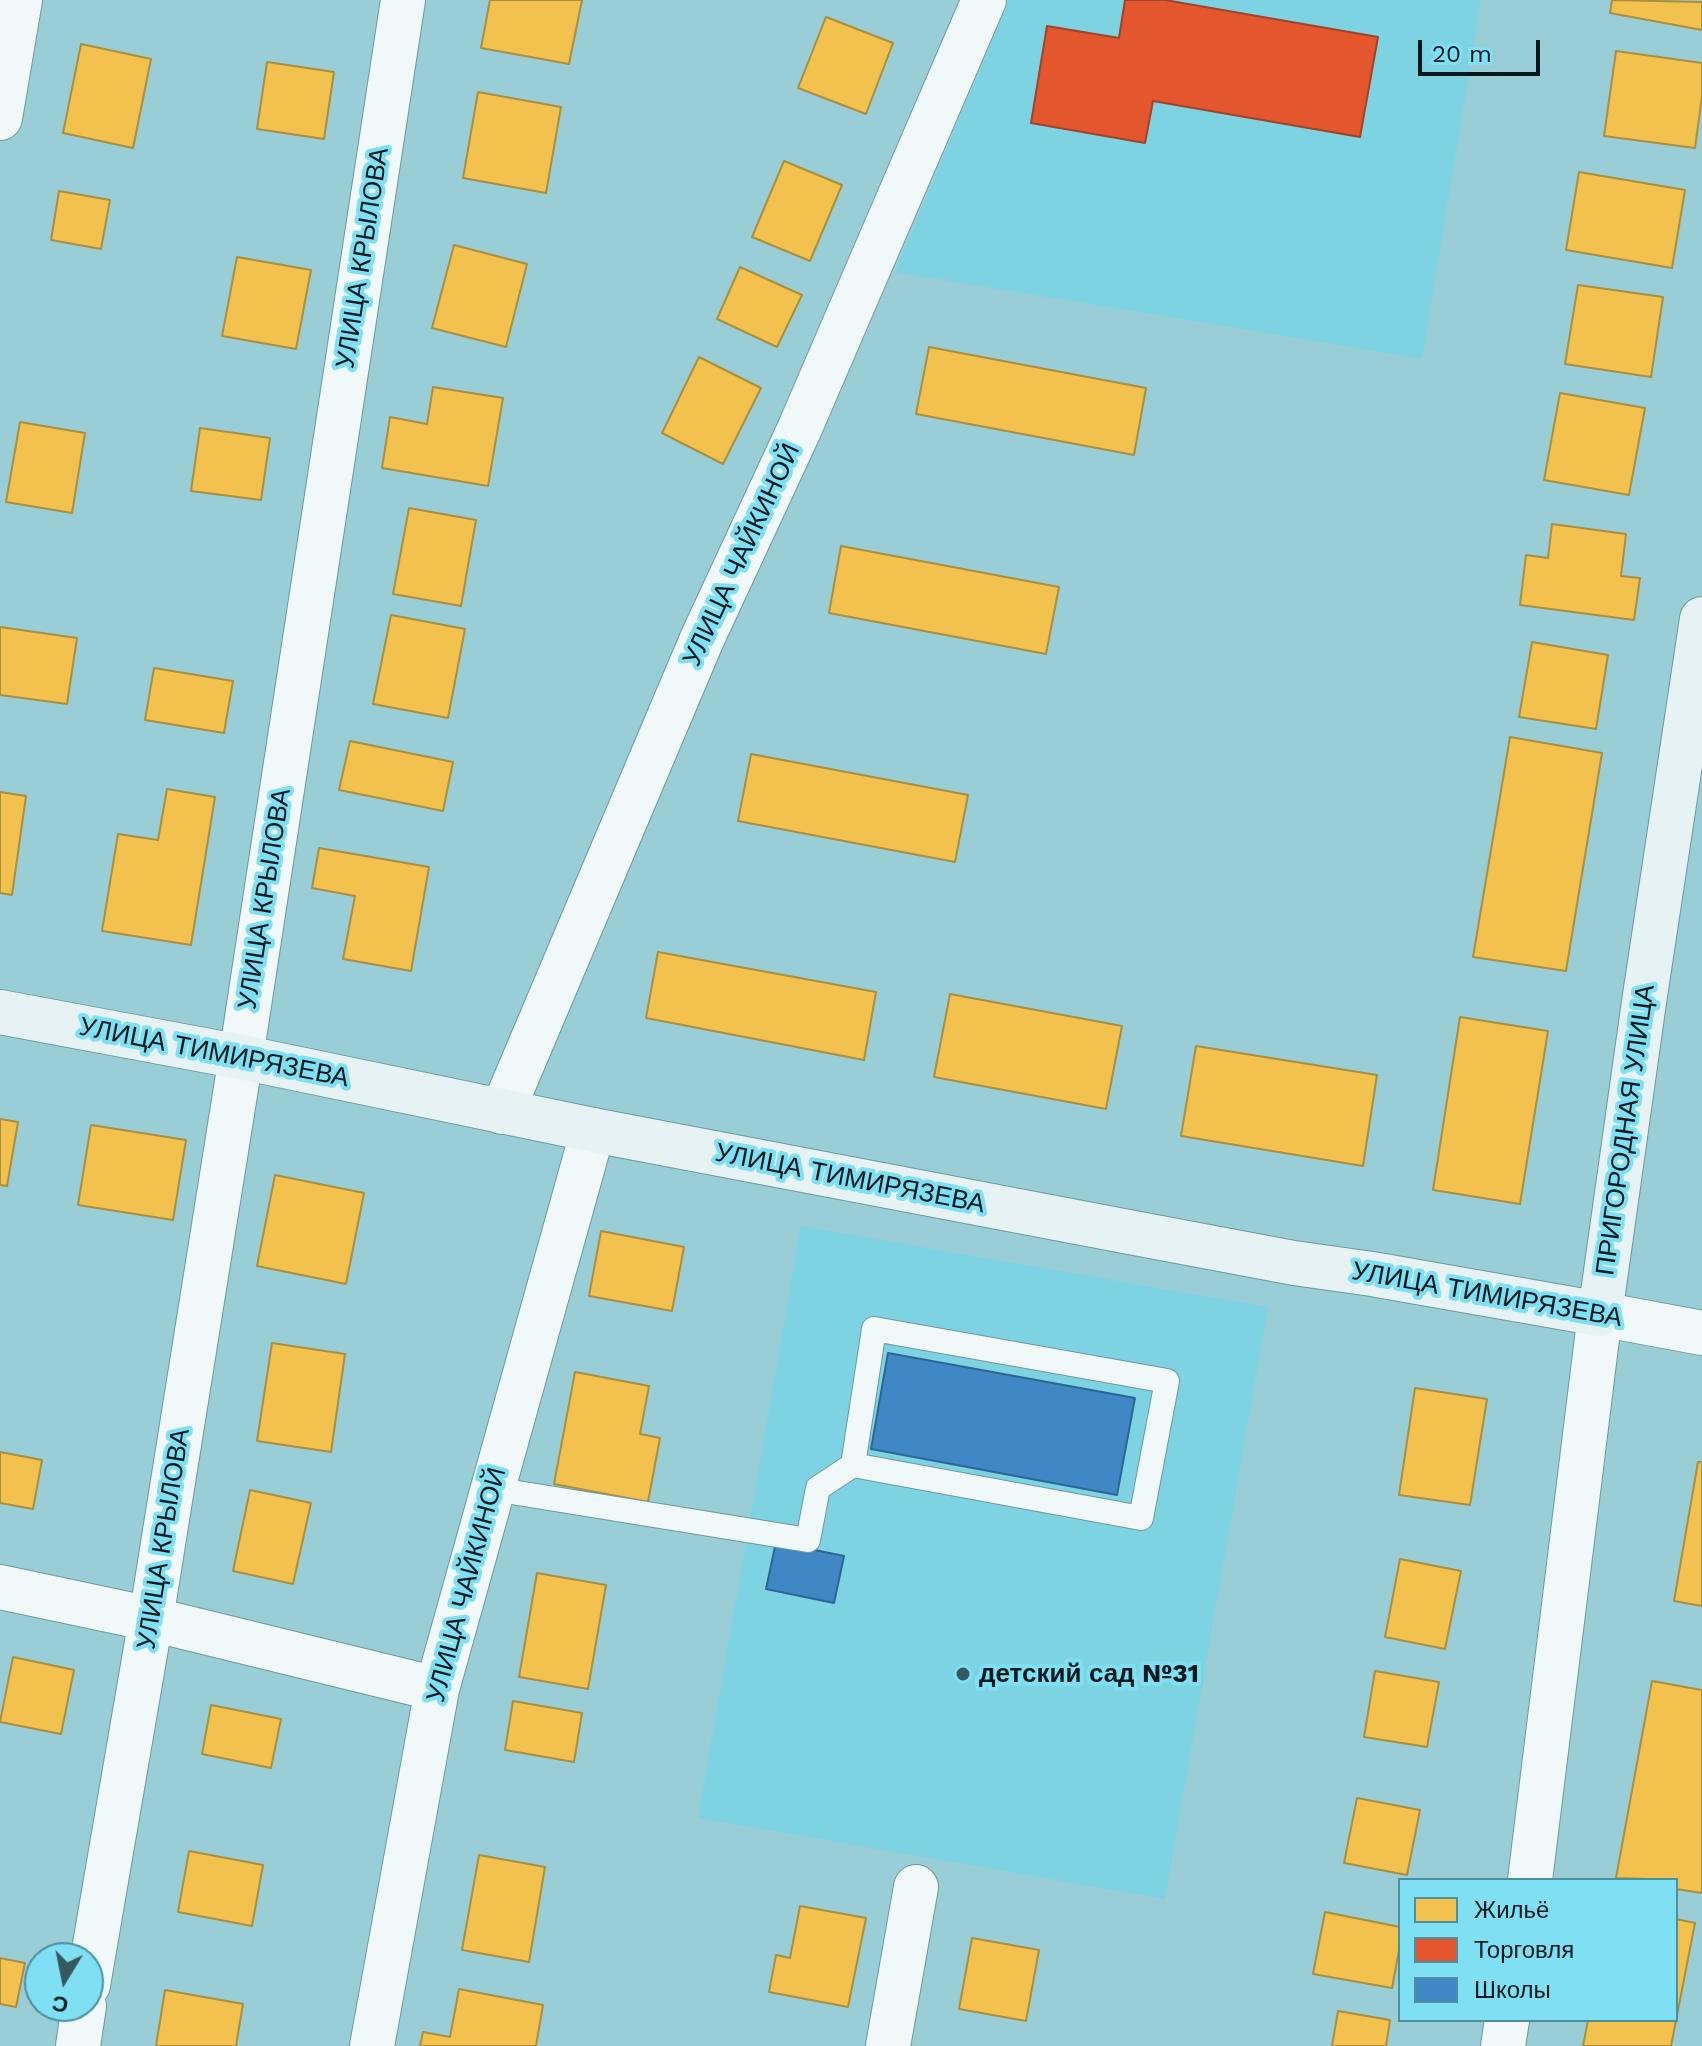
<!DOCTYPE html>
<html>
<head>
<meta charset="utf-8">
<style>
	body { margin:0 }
	#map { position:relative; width:1702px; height:2046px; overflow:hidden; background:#99ced7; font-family:"Work Sans",sans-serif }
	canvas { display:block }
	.legend { position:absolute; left:1398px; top:1878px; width:280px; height:144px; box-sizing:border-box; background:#7ee0f2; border:2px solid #4c909d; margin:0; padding:10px 14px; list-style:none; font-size:24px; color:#00191e }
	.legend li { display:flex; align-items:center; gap:16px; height:40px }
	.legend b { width:40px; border:2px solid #4c909d }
	.north { position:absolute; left:24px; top:1942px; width:80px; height:80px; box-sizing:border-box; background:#7ee0f2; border:2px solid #4c909d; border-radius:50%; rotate:190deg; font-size:22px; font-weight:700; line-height:32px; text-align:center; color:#00191e }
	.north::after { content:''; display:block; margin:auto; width:28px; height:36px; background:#36585f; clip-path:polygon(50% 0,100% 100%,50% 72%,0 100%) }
	.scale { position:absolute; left:1418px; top:40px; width:122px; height:36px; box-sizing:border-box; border:4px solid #00191e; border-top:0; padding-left:10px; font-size:24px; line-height:28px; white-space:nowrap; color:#00191e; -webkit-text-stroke:6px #7ee0f2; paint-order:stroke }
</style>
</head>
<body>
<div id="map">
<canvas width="1702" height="2046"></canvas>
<ul class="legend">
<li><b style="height:22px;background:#f2c14e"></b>Жильё</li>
<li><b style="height:22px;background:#e4572e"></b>Торговля</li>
<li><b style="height:22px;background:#3f88c5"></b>Школы</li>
</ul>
<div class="north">С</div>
<div class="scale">20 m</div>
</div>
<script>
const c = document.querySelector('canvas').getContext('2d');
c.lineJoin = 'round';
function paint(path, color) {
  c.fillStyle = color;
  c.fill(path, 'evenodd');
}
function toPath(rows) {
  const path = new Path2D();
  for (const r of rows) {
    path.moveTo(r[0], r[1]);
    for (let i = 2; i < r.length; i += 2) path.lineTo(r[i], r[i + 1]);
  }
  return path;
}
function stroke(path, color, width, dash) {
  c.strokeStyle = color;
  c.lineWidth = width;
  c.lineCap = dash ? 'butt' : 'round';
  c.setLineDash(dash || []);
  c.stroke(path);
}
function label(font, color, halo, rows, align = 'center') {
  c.font = font + ' "Work Sans",sans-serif';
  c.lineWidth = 8;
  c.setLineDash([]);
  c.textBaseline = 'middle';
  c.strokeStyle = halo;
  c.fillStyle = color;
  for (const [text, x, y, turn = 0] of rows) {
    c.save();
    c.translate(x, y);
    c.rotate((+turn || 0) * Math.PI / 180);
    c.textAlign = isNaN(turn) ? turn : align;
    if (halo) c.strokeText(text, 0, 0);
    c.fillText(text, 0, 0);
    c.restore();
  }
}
paint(toPath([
	[1009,0,1481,0,1422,359,895,272],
	[801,1226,1268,1307,1165,1899,698,1818]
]), '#7ed3e3');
const homes = toPath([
	[490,0,582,0,569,64,481,48,490,0],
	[1612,0,1702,2,1702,30,1610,13,1612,0],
	[826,17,893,43,866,114,798,88,826,17],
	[81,44,151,59,133,148,63,133,81,44],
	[1616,51,1702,63,1702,97,1695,148,1604,136,1616,51],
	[267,62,334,72,324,139,257,129,267,62],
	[478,92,561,107,546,193,463,178,478,92],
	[784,161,842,185,810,261,752,237,784,161],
	[1579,172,1685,190,1672,268,1566,250,1579,172],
	[59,191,110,200,101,249,51,240,59,191],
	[454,245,527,264,506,347,432,328,454,245],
	[237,257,311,270,296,349,222,336,237,257],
	[740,267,802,295,777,347,717,319,740,267],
	[1578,285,1663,297,1651,377,1565,364,1578,285],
	[929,347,1146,388,1134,455,916,414,929,347],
	[699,357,761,388,723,464,662,433,699,357],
	[433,387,503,398,488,486,382,468,390,417,427,424,433,387],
	[1560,393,1645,408,1629,495,1544,480,1560,393],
	[20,422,85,433,72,513,6,502,20,422],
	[200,428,270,438,261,500,191,491,200,428],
	[409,508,476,520,461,606,393,594,409,508],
	[1552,524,1626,534,1621,576,1640,578,1634,620,1520,605,1526,555,1548,558,1552,524],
	[841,546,1059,587,1046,654,829,613,841,546],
	[391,615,465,629,448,718,373,704,391,615],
	[0,627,77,638,67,704,0,695,0,627],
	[1532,642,1608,655,1596,729,1519,717,1532,642],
	[154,668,233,681,224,733,145,720,154,668],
	[1510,737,1602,753,1566,971,1473,957,1510,737],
	[350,741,453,762,443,811,339,790,350,741],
	[751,754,968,795,955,862,738,821,751,754],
	[167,789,215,797,191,945,102,931,118,834,158,840,167,789],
	[0,792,26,796,12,895,0,893,0,792],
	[319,848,429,867,411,971,343,959,355,896,312,888,319,848],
	[658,952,876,992,864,1060,646,1018,658,952],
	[950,994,1122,1026,1106,1109,934,1077,950,994],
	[1460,1017,1548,1031,1520,1204,1433,1190,1460,1017],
	[1196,1046,1377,1075,1363,1166,1181,1136,1196,1046],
	[0,1119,18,1122,7,1186,0,1185,0,1119],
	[91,1125,186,1140,173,1220,78,1205,91,1125],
	[275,1175,364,1193,346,1284,257,1266,275,1175],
	[601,1231,684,1247,672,1311,589,1296,601,1231],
	[272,1343,345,1354,331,1452,257,1441,272,1343],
	[575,1372,649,1386,640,1434,660,1438,648,1502,554,1484,575,1372],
	[1415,1388,1487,1399,1470,1505,1399,1495,1415,1388],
	[0,1452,42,1460,33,1509,0,1503,0,1452],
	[1698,1462,1702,1462,1702,1606,1674,1601,1698,1462],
	[250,1490,311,1503,293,1584,233,1571,250,1490],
	[1400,1559,1461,1571,1445,1649,1385,1637,1400,1559],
	[537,1573,606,1585,588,1689,519,1677,537,1573],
	[13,1657,74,1670,61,1734,0,1722,13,1657],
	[1375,1671,1439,1682,1427,1747,1364,1737,1375,1671],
	[1652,1681,1702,1690,1702,1893,1676,1889,1676,1880,1616,1878,1652,1681],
	[513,1701,582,1713,574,1762,505,1750,513,1701],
	[211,1705,281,1719,271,1768,202,1754,211,1705],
	[1357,1798,1420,1810,1407,1875,1344,1863,1357,1798],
	[189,1851,263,1865,252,1926,178,1912,189,1851],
	[479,1855,545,1867,529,1962,462,1950,479,1855],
	[800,1906,866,1918,848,2007,769,1992,776,1955,790,1958,800,1906],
	[1325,1912,1400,1927,1400,1945,1392,1988,1313,1974,1325,1912],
	[1676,1919,1695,1923,1671,2046,1583,2046,1588,2020,1676,2020,1676,1919],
	[972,1938,1039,1950,1026,2021,959,2009,972,1938],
	[0,1958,25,1963,16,2007,0,2004,0,1958],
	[459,1989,543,2005,536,2046,420,2046,423,2032,450,2037,459,1989],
	[165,1990,243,2004,236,2046,156,2046,165,1990],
	[1338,2011,1390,2020,1386,2046,1332,2046,1338,2011]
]);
paint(homes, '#f2c14e');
stroke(homes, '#a98f40', 2);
const shops = toPath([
	[1125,0,1165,0,1378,37,1360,137,1153,101,1145,143,1031,123,1047,26,1119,38,1125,0]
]);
paint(shops, '#e4572e');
stroke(shops, '#a04429', 2);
const schools = toPath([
	[888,1353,1135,1398,1117,1495,871,1449,888,1353],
	[776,1542,844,1556,834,1603,766,1589,776,1542]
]);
paint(schools, '#3f88c5');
stroke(schools, '#2c6793', 2);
const lane = toPath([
	[493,1489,808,1540,818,1488,853,1465,874,1329,1167,1381,1141,1518,853,1465]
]);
const street = toPath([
	[0,118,20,0],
	[502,1112,702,639,799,430,984,0],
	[0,1587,151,1619,437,1689],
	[1530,1880,1600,1314,1702,1333],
	[88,1985,151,1619,241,1057,403,0],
	[78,2046,84,2006],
	[372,2046,437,1689,593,1130],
	[888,2046,916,1887],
	[1503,2046,1507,2020]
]);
const secondary = toPath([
	[0,1012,241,1057,593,1130,1129,1232,1294,1263,1372,1274,1600,1314,1644,1002,1702,619]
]);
stroke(lane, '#6c9aa1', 26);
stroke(street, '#6c9aa1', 46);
stroke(secondary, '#6c9aa1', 46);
stroke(lane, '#f0f8f9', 24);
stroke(street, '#f0f8f9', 44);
stroke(secondary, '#e6f2f4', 44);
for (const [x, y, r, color] of [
	[963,1674,8,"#36585f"]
]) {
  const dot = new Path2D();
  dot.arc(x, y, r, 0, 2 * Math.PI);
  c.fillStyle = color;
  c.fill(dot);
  stroke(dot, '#7ee0f2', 3);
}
label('26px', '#00191e', '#7ee0f2', [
	["УЛИЦА КРЫЛОВА",363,258,-81],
	["УЛИЦА ЧАЙКИНОЙ",742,555,-65],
	["УЛИЦА КРЫЛОВА",265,899,-81],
	["УЛИЦА ТИМИРЯЗЕВА",214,1053,11],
	["ПРИГОРОДНАЯ УЛИЦА",1626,1130,-82],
	["УЛИЦА ТИМИРЯЗЕВА",850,1179,11],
	["УЛИЦА ТИМИРЯЗЕВА",1487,1295,10],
	["УЛИЦА КРЫЛОВА",164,1539,-81],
	["УЛИЦА ЧАЙКИНОЙ",467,1585,-75]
]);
label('bold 26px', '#00191e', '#7ee0f2', [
	["детский сад №31",979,1674]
], 'left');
</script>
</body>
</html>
